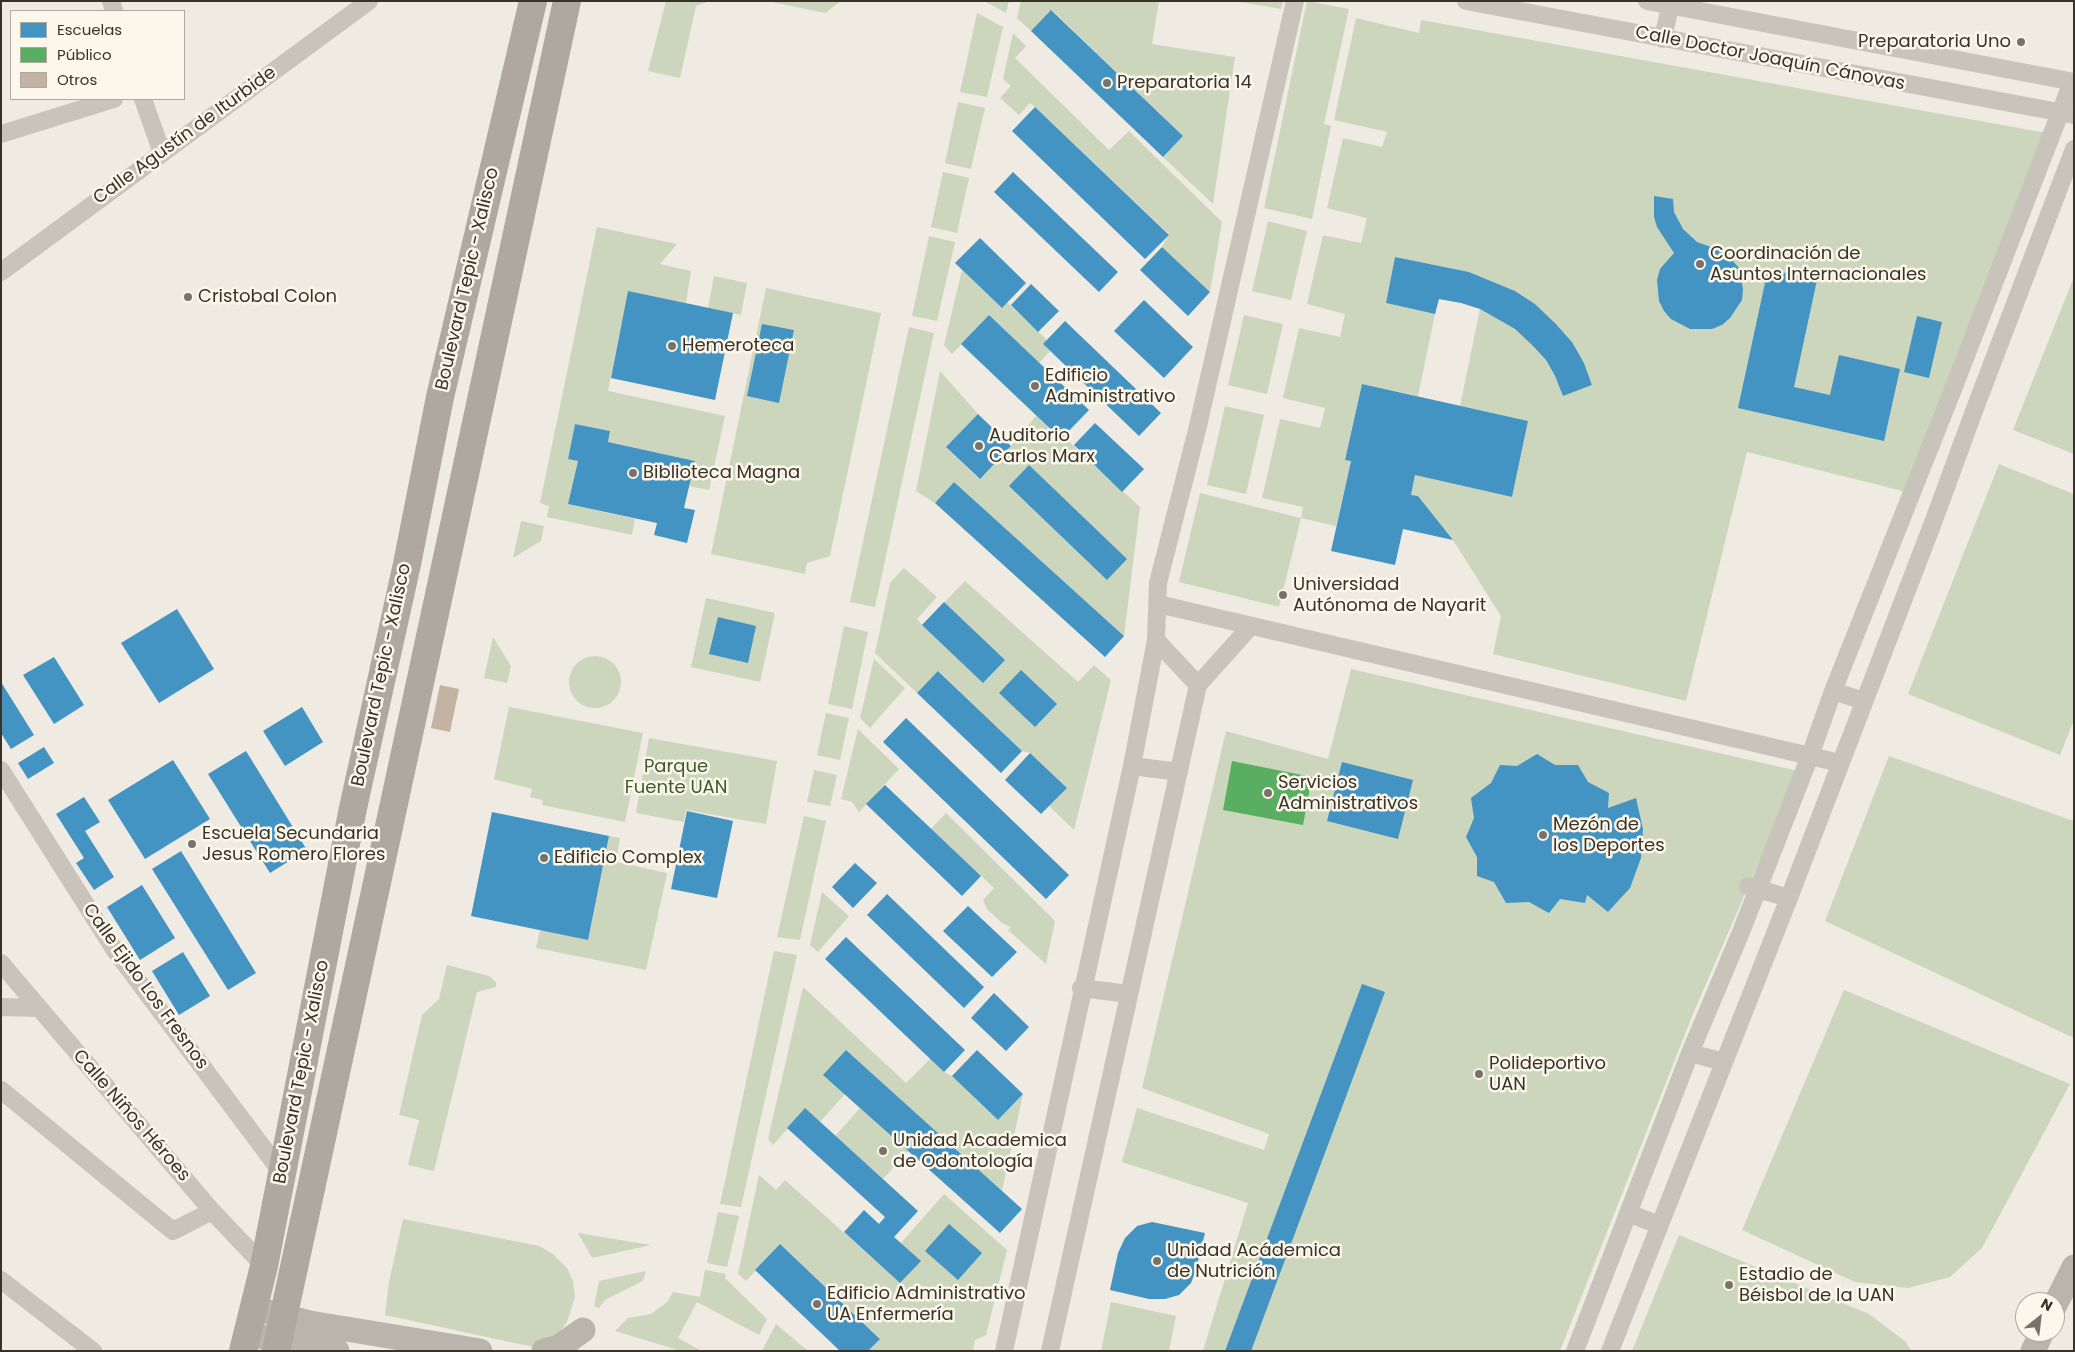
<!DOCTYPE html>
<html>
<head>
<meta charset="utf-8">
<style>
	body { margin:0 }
	#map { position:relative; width:2075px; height:1352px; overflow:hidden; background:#efebe2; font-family:Poppins,sans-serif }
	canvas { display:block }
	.frame { position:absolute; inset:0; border:2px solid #3a3129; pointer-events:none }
	.legend { position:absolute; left:10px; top:10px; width:175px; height:90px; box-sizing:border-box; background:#fbf7ea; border:1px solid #aea89d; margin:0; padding:6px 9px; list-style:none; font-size:15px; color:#3a3129 }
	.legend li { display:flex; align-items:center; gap:10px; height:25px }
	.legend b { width:25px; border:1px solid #aea89d }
	.north { position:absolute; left:2015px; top:1292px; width:50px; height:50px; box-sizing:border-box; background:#fbf7ea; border:1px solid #aea89d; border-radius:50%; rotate:29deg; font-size:14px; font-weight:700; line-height:20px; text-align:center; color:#3a3129 }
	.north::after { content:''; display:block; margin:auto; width:18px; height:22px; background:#79726a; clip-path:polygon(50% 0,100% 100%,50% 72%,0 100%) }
</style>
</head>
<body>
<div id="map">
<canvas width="2075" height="1352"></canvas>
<div class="frame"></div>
<ul class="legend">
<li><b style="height:14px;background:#4393c3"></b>Escuelas</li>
<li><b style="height:14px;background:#5aae61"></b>Público</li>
<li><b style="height:14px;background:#c4b2a3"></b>Otros</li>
</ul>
<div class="north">N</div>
</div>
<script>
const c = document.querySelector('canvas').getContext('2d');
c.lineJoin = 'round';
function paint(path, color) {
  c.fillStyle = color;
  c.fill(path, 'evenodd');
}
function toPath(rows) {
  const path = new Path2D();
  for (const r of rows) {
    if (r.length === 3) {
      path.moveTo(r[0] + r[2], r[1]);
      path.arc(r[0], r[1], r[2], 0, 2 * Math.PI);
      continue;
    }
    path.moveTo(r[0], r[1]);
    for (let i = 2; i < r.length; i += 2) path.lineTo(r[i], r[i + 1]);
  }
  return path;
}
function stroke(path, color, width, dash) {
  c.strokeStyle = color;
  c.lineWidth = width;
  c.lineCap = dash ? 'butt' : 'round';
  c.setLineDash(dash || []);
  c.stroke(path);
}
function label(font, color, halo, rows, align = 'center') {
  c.font = font + ' Poppins,sans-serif';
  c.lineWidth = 5;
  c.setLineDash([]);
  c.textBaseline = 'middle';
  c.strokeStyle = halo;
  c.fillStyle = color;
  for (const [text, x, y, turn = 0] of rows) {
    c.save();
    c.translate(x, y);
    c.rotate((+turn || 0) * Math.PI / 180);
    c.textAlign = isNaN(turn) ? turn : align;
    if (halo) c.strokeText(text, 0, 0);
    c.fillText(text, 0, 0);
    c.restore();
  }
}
paint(toPath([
	[666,1,710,1,696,6,680,78,648,71],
	[767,1,841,1,825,13],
	[984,1,1009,1,1006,13],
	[1021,1,1159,1,1152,44,1235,57,1213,204,1163,157,1183,136,1052,10,1031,31,1017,18],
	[1234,1,1283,1,1281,9],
	[1307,1,1349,9,1324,124,1331,126,1312,219,1264,208],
	[977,13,1003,27,987,97,960,92],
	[1356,18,1419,33,1421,20,2052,134,1910,493,1747,452,1686,701,1493,654,1501,616,1453,540,1418,496,1411,495,1415,475,1512,497,1528,421,1460,406,1480,309,1515,329,1532,345,1546,360,1555,376,1563,396,1592,385,1584,363,1572,342,1555,323,1535,304,1515,291,1469,272,1395,257,1386,303,1435,314,1418,396,1362,384,1345,459,1351,461,1336,526,1301,518,1279,607,1179,582,1200,493,1301,518,1303,507,1262,498,1280,419,1320,428,1325,408,1283,398,1299,328,1340,337,1345,314,1307,304,1323,235,1361,243,1367,218,1327,208,1343,138,1382,147,1387,132,1334,120],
	[1013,33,1026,46,1015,58,1109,150,1129,131,1222,222,1210,292,1162,247,1169,234,1035,107,1030,103,1019,115,1000,98,1011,86,1003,79],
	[958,102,985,108,971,169,945,163],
	[943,172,969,178,957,233,931,227],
	[1268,221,1307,231,1291,300,1252,291],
	[597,227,677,244,660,264,691,271,686,303,628,292,608,391,725,416,709,490,689,486,695,461,608,442,610,431,575,424,568,459,578,461,568,504,635,519,632,535,547,517,549,506,540,503],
	[929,236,955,242,937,321,912,316],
	[962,270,1001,307,1007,302,1047,340,1043,344,1050,351,1039,363,989,315,952,354,944,345],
	[714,276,747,283,741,315,708,308],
	[2074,277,2074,454,2013,430],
	[766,288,881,313,830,556,807,563,805,574,711,554],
	[1244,315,1283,324,1267,394,1228,385],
	[909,327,934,333,875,607,850,602],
	[940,371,978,414,946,447,979,479,1011,446,1036,416,1061,439,1064,437,1140,507,1124,636,954,482,935,503,916,491],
	[1225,406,1264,415,1246,494,1207,485],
	[1999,464,2074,494,2074,720,2060,755,1908,694],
	[521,521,544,526,541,541,513,558],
	[904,568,937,597,917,619,922,625,965,581,1078,682,1094,665,1111,680,1074,830,1049,806,1067,788,1030,753,1022,751,939,671,917,693,875,653,890,583],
	[706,598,775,613,760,682,691,667],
	[844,626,868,632,852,709,828,704],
	[493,637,511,666,507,683,484,678],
	[595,682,26],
	[874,659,905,688,870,728,860,718],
	[1351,669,1798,771,1693,1014,1560,1351,1203,1351,1248,1203,1122,1162,1137,1108,1264,1150,1269,1134,1142,1088,1226,731,1328,759],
	[509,707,643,733,625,822,542,805,543,800,530,797,532,789,494,779],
	[826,713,849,718,840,760,817,755],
	[858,729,899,769,859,812,852,802,841,799],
	[649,738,777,761,766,824,686,810,684,822,636,813],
	[1889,756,2074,821,2074,1038,1825,921],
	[814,770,837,775,830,806,807,802],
	[946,813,1055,921,1046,964,1008,930,1011,927,1002,923,987,909,983,900,994,888,931,829],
	[804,816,826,821,800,940,777,937],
	[609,836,620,838,616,862,667,873,646,970,536,948,540,930,588,940],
	[822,892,849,916,818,952,810,945],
	[774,951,797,955,741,1207,720,1204],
	[447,965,489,976,496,982,496,987,477,992,434,1171,408,1165,419,1120,399,1115,422,1015,439,999],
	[803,987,906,1083,930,1059,944,1072,952,1076,998,1120,1023,1094,1002,1191,846,1050,845,1094,820,1122,805,1109,773,1145,768,1139],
	[1844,990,2070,1084,1982,1248,1950,1277,1908,1288,1855,1282,1742,1230],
	[860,1108,908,1151,883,1179,835,1136],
	[759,1175,776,1190,785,1180,900,1283,920,1261,901,1243,944,1194,1007,1250,986,1335,975,1340,973,1351,868,1351,880,1338,780,1244,746,1281,738,1274],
	[718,1212,739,1216,727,1267,707,1263],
	[403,1219,539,1246,553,1254,567,1268,573,1281,575,1297,567,1322,555,1338,533,1347,385,1315,389,1282],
	[578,1233,651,1245,592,1258],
	[1679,1235,1869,1314,1906,1342,1911,1351,1632,1351],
	[705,1270,726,1274,725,1278,767,1319,759,1335,697,1302,678,1338,702,1351,681,1351,615,1331,628,1318,651,1314,667,1302,673,1292,700,1297],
	[646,1271,643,1281,605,1300,599,1308,594,1306,599,1281],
	[1111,1302,1176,1316,1169,1351,1101,1351],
	[776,1324,808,1351,762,1351]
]), '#ccd6bc');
paint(toPath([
	[1051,10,1183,136,1163,157,1031,31],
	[1035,107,1169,235,1145,259,1012,131],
	[1013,172,1118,272,1099,292,994,192],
	[1654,196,1673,199,1674,212,1683,229,1697,242,1725,252,1739,268,1743,289,1742,300,1730,318,1722,325,1712,329,1690,329,1671,319,1664,311,1659,301,1657,280,1660,269,1674,253,1657,227,1654,217],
	[980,238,1026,283,1002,308,955,263],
	[1162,247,1210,292,1188,316,1140,270],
	[1395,257,1469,272,1515,291,1535,304,1555,323,1572,342,1584,363,1592,385,1563,396,1555,376,1546,360,1532,345,1515,329,1480,309,1461,303,1439,299,1435,314,1386,303],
	[1768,269,1817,280,1794,387,1830,395,1839,355,1900,369,1884,441,1738,408],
	[1031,284,1059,311,1038,332,1011,305],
	[628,291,733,313,715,400,611,378],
	[1144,300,1193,347,1164,378,1114,331],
	[989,315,1089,410,1061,439,961,344],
	[1917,316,1942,322,1929,378,1904,372],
	[1065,321,1161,413,1139,436,1043,344],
	[762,324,794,330,779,403,747,396],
	[1362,384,1528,421,1512,497,1415,475,1411,495,1418,496,1453,540,1403,529,1395,565,1331,551,1351,461,1345,460],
	[978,414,1011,446,980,479,946,447],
	[1095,423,1144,469,1122,492,1074,445],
	[575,424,610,431,608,442,695,461,684,508,695,510,687,543,654,535,657,523,568,504,578,461,568,459],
	[1029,465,1127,559,1107,580,1009,486],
	[954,482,1124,636,1105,657,935,503],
	[944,602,1005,660,983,683,922,625],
	[177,609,214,669,159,703,121,643],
	[718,617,756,626,748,663,709,654],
	[54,657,84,705,54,724,23,675],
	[1021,670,1057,704,1035,727,999,693],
	[938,671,1022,751,1001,773,917,693],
	[1,682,34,735,11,749,1,733],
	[302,707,323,742,285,766,263,731],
	[906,718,1069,875,1046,899,883,742],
	[44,747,54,763,28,779,18,763],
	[246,751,307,850,270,873,208,774],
	[1030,753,1067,788,1041,814,1005,780],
	[1537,754,1555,765,1578,765,1588,782,1609,793,1608,808,1636,798,1643,829,1641,858,1630,888,1608,912,1587,895,1585,903,1560,899,1549,913,1529,902,1506,903,1494,882,1477,876,1477,857,1466,837,1474,818,1471,798,1491,783,1500,765,1517,766],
	[173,760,210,819,145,859,108,800],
	[1342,762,1413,780,1398,839,1327,821],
	[885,785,981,876,962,896,866,804],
	[84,797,100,822,85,831,114,877,94,890,76,863,84,858,56,814],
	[687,811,733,821,717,898,671,889],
	[492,812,609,836,588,940,471,916],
	[181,851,256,973,228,990,152,869],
	[855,863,877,883,853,908,832,887],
	[142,885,175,938,140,960,107,907],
	[887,894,984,987,964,1008,867,915],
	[968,906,1017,952,992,977,943,931],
	[846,937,965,1050,944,1072,825,959],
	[183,952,210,996,179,1015,152,971],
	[1362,984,1385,992,1251,1351,1225,1351],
	[994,993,1029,1027,1006,1051,971,1018],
	[846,1050,1022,1209,1000,1233,823,1075],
	[977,1050,1023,1094,998,1120,952,1076],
	[805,1108,918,1211,894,1237,921,1261,900,1283,844,1232,864,1210,879,1224,885,1217,787,1128],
	[1152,1222,1205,1233,1196,1270,1191,1283,1179,1295,1165,1299,1149,1299,1110,1290,1118,1253,1125,1238,1137,1226],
	[949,1224,982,1253,958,1280,925,1251],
	[780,1244,880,1339,868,1351,840,1351,755,1270]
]), '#4393c3');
paint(toPath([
	[1232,761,1312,777,1303,825,1223,810]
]), '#5aae61');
paint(toPath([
	[440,685,459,689,450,732,431,728]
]), '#c4b2a3');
stroke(toPath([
	[111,1,114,11],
	[1466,1,2074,115],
	[1647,1,2074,82],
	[1663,39,1670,6],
	[143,99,162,153],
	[1,134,114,99],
	[1,272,369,1],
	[1158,604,1840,763],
	[1198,685,1250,627],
	[1833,691,1864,701],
	[1132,766,1179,772],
	[1,770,114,949,282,1173],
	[1748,886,1789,898],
	[1,963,212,1211,264,1266],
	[1081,988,1129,994],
	[1,1007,39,1008],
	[1690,1053,1724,1062],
	[1,1090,173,1231,212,1211],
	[1628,1213,1659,1225],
	[1,1280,93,1351],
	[1004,1351,1132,766,1156,640,1158,583,1198,426,1295,1],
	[1050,1351,1198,685,1156,640],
	[1575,1351,1690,1053,1741,932,1810,756,1833,691,1950,397,2072,82],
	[1610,1351,1789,898,1934,520,1974,411,2074,149]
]), '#c9c4bb', 18);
stroke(toPath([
	[2055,1305,2074,1267],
	[253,1308,310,1323,480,1351],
	[247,1334,337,1351],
	[544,1351,559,1347,583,1330],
	[2033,1351,2042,1332]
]), '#b9b4ac', 25);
stroke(toPath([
	[243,1351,264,1266,353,808,407,564,440,397,533,1],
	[276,1351,567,1]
]), '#aea8a0', 28);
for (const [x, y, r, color] of [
	[2021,42,5,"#79726a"],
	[1107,83,5,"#79726a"],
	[1700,264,5,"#79726a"],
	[188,297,5,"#79726a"],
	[672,346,5,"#79726a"],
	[1035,386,5,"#79726a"],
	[979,446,5,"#79726a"],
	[633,473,5,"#79726a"],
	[1283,595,5,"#79726a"],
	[1268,793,5,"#79726a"],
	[1543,835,5,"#79726a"],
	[192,844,5,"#79726a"],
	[544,858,5,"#79726a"],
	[1479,1074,5,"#79726a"],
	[883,1151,5,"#79726a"],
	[1157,1261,5,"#79726a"],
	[1729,1285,5,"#79726a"],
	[817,1304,5,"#79726a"]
]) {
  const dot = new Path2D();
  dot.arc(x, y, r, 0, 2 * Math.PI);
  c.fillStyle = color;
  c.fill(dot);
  stroke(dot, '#fbf7ea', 2);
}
label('18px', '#3a3129', '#fbf7ea', [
	["Preparatoria Uno",2011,42,"right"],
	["Preparatoria 14",1117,83],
	["Coordinación de",1710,254],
	["Asuntos Internacionales",1710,275],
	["Cristobal Colon",198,297],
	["Hemeroteca",682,346],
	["Edificio",1045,376],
	["Administrativo",1045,397],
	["Auditorio",989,436],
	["Carlos Marx",989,457],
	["Biblioteca Magna",643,473],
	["Universidad",1293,585],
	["Autónoma de Nayarit",1293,606],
	["Servicios",1278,783],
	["Administrativos",1278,804],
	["Mezón de",1553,825],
	["los Deportes",1553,846],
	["Escuela Secundaria",202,834],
	["Jesus Romero Flores",202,855],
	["Edificio Complex",554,858],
	["Polideportivo",1489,1064],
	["UAN",1489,1085],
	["Unidad Academica",893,1141],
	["de Odontología",893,1162],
	["Unidad Acádemica",1167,1251],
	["de Nutrición",1167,1272],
	["Estadio de",1739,1275],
	["Béisbol de la UAN",1739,1296],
	["Edificio Administrativo",827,1294],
	["UA Enfermería",827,1315]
], 'left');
label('18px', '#3a3129', '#fbf7ea', [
	["Calle Doctor Joaquín Cánovas",1770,59,11],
	["Calle Agustín de Iturbide",185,136,-36],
	["Boulevard Tepic - Xalisco",468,279,-77],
	["Boulevard Tepic - Xalisco",382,675,-78],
	["Calle Ejido Los Fresnos",145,987,54],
	["Boulevard Tepic - Xalisco",302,1072,-79],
	["Calle Niños Héroes",131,1116,49]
]);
label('18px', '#405a2a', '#fbf7ea', [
	["Parque",676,767],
	["Fuente UAN",676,788]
]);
</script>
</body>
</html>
